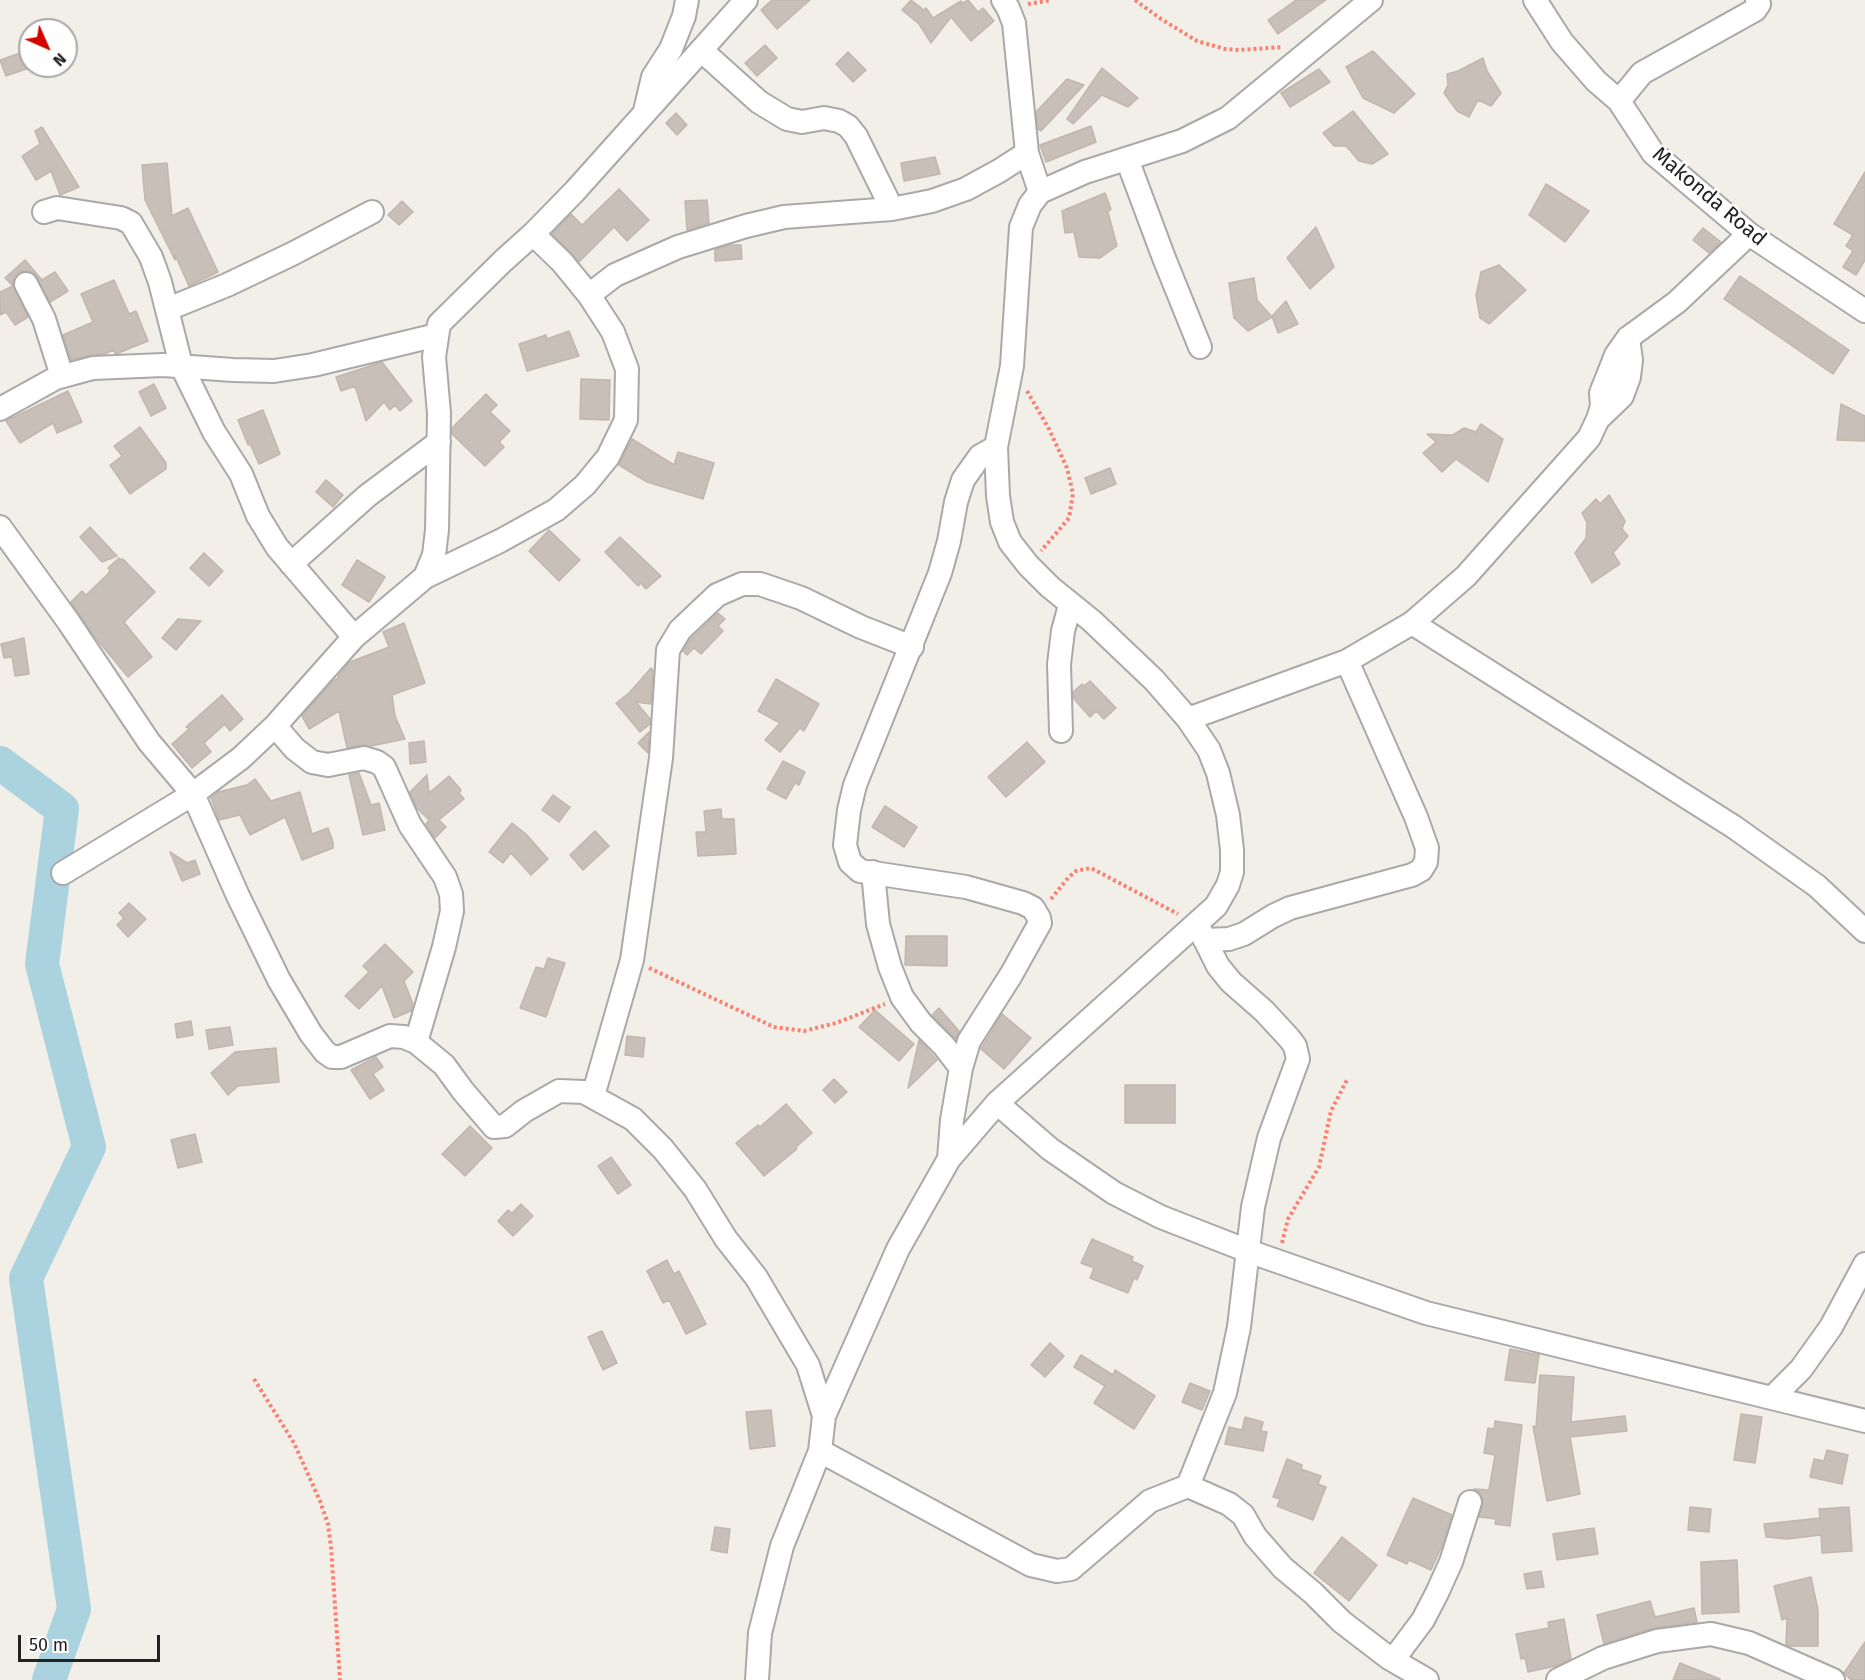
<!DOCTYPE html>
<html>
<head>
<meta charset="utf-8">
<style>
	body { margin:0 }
	#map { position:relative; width:1865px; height:1680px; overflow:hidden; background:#f2efe9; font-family:"Fira Sans",sans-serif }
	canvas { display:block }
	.north { position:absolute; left:18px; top:18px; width:60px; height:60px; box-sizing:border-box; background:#fff; border:2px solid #a7a7a7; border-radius:50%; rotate:135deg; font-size:16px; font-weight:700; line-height:24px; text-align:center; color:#222 }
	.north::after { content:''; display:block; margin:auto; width:21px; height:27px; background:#d40000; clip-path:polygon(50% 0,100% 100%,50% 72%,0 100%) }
	.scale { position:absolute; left:18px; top:1635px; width:142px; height:27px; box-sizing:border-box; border:3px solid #222; border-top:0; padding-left:8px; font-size:18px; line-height:21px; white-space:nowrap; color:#222; -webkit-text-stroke:4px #fff; paint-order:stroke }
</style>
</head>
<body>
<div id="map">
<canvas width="1865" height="1680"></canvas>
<div class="north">N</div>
<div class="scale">50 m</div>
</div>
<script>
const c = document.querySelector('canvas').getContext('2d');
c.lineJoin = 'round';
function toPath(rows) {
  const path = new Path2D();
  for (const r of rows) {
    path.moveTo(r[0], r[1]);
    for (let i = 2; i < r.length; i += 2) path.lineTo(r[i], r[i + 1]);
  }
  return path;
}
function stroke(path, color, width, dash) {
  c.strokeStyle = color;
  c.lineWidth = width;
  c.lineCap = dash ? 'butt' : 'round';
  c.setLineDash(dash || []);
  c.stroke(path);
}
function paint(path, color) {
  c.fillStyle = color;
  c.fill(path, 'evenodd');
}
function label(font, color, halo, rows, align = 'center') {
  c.font = font + ' "Fira Sans",sans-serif';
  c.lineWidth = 5;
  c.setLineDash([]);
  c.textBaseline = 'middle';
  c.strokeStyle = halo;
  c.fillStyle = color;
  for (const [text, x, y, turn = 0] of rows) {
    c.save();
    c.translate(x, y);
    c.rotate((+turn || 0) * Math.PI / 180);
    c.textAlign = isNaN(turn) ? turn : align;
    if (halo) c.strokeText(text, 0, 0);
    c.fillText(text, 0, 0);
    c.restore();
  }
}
stroke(toPath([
	[0,763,62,809,42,964,89,1147,26,1278,74,1609,49,1680]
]), '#aad3df', 34);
const building = toPath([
	[772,0,810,0,777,29,761,10,772,0],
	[911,0,924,10,926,8,933,18,961,1,962,2,960,5,968,0,978,12,983,8,994,21,971,41,951,17,931,43,919,24,902,10,911,0],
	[1296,0,1326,0,1278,34,1268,20,1296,0],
	[765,45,777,58,757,76,745,63,765,45],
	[1373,51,1415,94,1394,113,1363,98,1346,67,1373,51],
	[23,52,29,68,6,76,0,60,23,52],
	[848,52,866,70,853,82,836,64,848,52],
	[1483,58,1487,71,1501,93,1491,106,1478,100,1469,117,1457,111,1444,93,1448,85,1447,74,1458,71,1483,58],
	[1102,68,1138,98,1128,107,1102,95,1073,124,1067,119,1102,68],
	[1319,69,1330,82,1290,107,1281,93,1319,69],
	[1067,79,1084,85,1041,131,1038,129,1036,112,1067,79],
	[1353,111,1388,154,1372,164,1359,161,1346,146,1334,146,1323,133,1353,111],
	[676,113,687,125,677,135,666,123,676,113],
	[1091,126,1096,142,1046,162,1040,145,1091,126],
	[42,127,60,156,79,187,60,195,51,171,36,180,22,156,40,144,35,131,42,127],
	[935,157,940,174,904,181,901,163,935,157],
	[167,163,172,216,188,208,218,272,189,286,175,255,175,260,145,200,142,165,167,163],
	[1865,172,1865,260,1856,275,1843,267,1853,251,1846,246,1853,235,1834,224,1865,172],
	[1546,184,1589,211,1565,242,1529,215,1546,184],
	[619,189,649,220,627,241,614,227,579,262,552,234,571,214,582,225,619,189],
	[1105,193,1111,209,1108,212,1117,246,1100,258,1079,257,1074,232,1065,233,1062,211,1105,193],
	[707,200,709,223,687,230,685,201,707,200],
	[402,201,413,212,399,225,388,215,402,201],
	[1316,227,1334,267,1310,289,1287,258,1316,227],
	[1703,228,1721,242,1709,253,1693,240,1703,228],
	[729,245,741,245,742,259,715,261,715,250,729,245],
	[25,260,42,280,55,272,68,291,50,302,34,273,27,271,19,272,14,277,13,284,28,317,15,325,6,312,0,315,0,292,13,286,5,278,25,260],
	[1499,265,1526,290,1489,324,1480,318,1476,295,1481,272,1499,265],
	[1740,276,1849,350,1833,374,1724,299,1740,276],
	[1254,278,1257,300,1272,317,1248,331,1234,318,1229,283,1254,278],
	[114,280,129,314,136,311,148,341,116,354,113,350,105,354,90,355,71,360,63,335,93,322,81,294,114,280],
	[1286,301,1298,324,1278,333,1272,316,1286,301],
	[569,331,579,356,527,371,519,344,546,335,547,339,569,331],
	[382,362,412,401,400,411,395,405,390,410,384,402,366,421,355,386,341,391,336,377,382,362],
	[581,379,610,380,609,420,580,419,581,379],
	[154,384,166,408,151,416,139,392,154,384],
	[68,391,82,422,57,433,53,423,20,443,6,421,68,391],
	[486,394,497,405,490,412,510,431,499,442,504,447,485,466,452,434,452,428,486,394],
	[1841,404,1865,416,1865,441,1837,440,1841,404],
	[263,410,280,454,259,464,250,444,248,445,238,420,263,410],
	[1481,424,1503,439,1488,482,1456,459,1442,472,1423,453,1436,442,1427,434,1453,435,1464,428,1476,432,1481,424],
	[140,427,166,463,166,469,130,494,110,465,122,456,114,446,140,427],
	[632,439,674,465,678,452,714,463,703,499,647,482,619,465,632,439],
	[1110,468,1116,484,1091,494,1085,478,1110,468],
	[326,480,343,495,333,507,316,492,326,480],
	[1609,495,1625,521,1622,529,1628,536,1613,553,1620,564,1592,583,1575,553,1586,538,1587,523,1582,513,1596,499,1600,504,1609,495],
	[90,527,117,556,102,562,80,537,90,527],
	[549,530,580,560,559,581,529,551,549,530],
	[620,537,661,576,646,589,641,583,638,586,605,552,620,537],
	[204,553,223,571,209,586,190,568,204,553],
	[119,558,121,560,123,559,155,592,124,622,152,657,128,677,94,636,71,602,82,591,86,595,108,574,110,570,108,568,119,558],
	[357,560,385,577,369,602,342,585,357,560],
	[718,613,725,619,718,626,723,631,701,654,694,648,687,655,683,651,691,639,718,613],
	[178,619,201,621,176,650,162,638,178,619],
	[404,623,425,683,392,695,395,716,405,739,371,746,362,745,347,748,339,711,309,729,302,716,333,681,339,677,338,676,350,662,389,647,383,632,404,623],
	[24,638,29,674,15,676,12,657,4,658,1,644,24,638],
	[651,668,653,670,651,704,636,702,650,719,650,724,640,732,616,703,629,693,651,668],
	[776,679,819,704,804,731,800,728,780,752,765,740,780,723,758,711,776,679],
	[1090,681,1116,708,1104,719,1096,711,1090,717,1074,699,1073,692,1082,684,1084,686,1090,681],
	[222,695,243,719,230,731,225,724,204,743,211,752,192,768,172,744,189,729,186,727,222,695],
	[649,732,648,753,638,743,649,732],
	[424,741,426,762,410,764,409,743,424,741],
	[1027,742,1045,762,1006,797,988,777,1027,742],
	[783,761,805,772,799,785,795,783,786,799,767,789,783,761],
	[359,773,371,805,379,803,385,830,363,835,349,775,359,773],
	[427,775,429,793,449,776,461,790,459,793,464,799,439,820,446,827,435,838,426,824,429,820,417,808,410,792,427,775],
	[255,779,271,801,300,792,312,834,328,828,333,842,333,848,302,860,285,817,250,835,240,815,219,820,211,798,218,792,247,785,255,779],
	[553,795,570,807,559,822,542,810,553,795],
	[885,806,917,827,904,847,872,827,885,806],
	[721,809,722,819,734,819,736,854,698,856,696,832,706,832,704,811,721,809],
	[512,823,526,834,548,859,531,875,511,853,503,863,489,852,512,823],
	[595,831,609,846,583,870,570,855,595,831],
	[170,852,187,863,195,860,200,874,182,881,170,852],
	[129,903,146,919,128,937,117,925,124,918,119,913,129,903],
	[906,936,947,936,947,966,905,965,906,936],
	[385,944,413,972,404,981,413,1004,411,1011,394,1018,382,986,359,1009,345,996,369,972,363,966,385,944],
	[548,958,565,963,546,1017,520,1008,536,967,544,969,548,958],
	[939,1008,959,1031,956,1039,932,1015,939,1008],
	[875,1010,914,1044,899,1061,859,1027,875,1010],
	[1002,1014,1031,1038,1004,1069,981,1049,1002,1014],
	[191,1021,193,1035,177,1038,175,1024,191,1021],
	[230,1027,233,1045,209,1049,206,1030,230,1027],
	[627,1036,645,1038,643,1057,625,1055,627,1036],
	[919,1040,937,1060,908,1088,919,1040],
	[276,1048,279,1082,238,1086,228,1095,211,1073,235,1052,276,1048],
	[376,1057,383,1067,373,1074,384,1090,370,1099,351,1070,376,1057],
	[834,1079,847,1092,835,1103,823,1090,834,1079],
	[1125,1085,1175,1085,1175,1123,1125,1123,1125,1085],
	[786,1104,812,1133,796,1147,797,1149,764,1176,736,1143,758,1125,760,1127,786,1104],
	[470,1126,492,1148,465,1176,442,1154,470,1126],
	[195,1134,202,1162,178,1168,171,1140,195,1134],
	[611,1157,631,1185,618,1194,598,1166,611,1157],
	[521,1204,533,1216,513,1236,498,1221,508,1210,512,1213,521,1204],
	[1092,1239,1133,1257,1132,1261,1143,1266,1137,1280,1134,1278,1128,1293,1090,1278,1094,1268,1081,1263,1092,1239],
	[667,1260,674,1274,679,1271,706,1324,686,1334,669,1300,663,1303,647,1271,667,1260],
	[602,1331,617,1363,603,1370,588,1337,602,1331],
	[1050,1343,1064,1356,1045,1377,1031,1365,1050,1343],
	[1510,1349,1539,1355,1535,1383,1505,1380,1510,1349],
	[1081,1355,1113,1375,1115,1370,1155,1396,1134,1429,1094,1403,1105,1386,1074,1367,1081,1355],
	[1540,1375,1574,1377,1571,1422,1625,1416,1627,1431,1570,1437,1580,1494,1547,1501,1533,1426,1536,1427,1540,1375],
	[1190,1383,1210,1391,1202,1410,1182,1402,1190,1383],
	[771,1410,775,1446,750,1449,746,1412,771,1410],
	[1741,1414,1762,1417,1755,1463,1734,1460,1741,1414],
	[1245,1417,1263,1422,1261,1431,1267,1432,1263,1451,1225,1444,1229,1427,1242,1430,1245,1417],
	[1495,1421,1522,1425,1510,1526,1495,1524,1496,1519,1479,1517,1483,1500,1480,1493,1474,1489,1489,1490,1495,1455,1484,1453,1488,1428,1494,1429,1495,1421],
	[1827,1450,1848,1455,1842,1484,1810,1477,1814,1459,1824,1461,1827,1450],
	[1287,1459,1302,1465,1301,1469,1321,1476,1318,1484,1326,1487,1313,1520,1277,1506,1280,1499,1273,1497,1287,1459],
	[1413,1498,1452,1515,1441,1548,1431,1570,1409,1560,1407,1564,1387,1555,1413,1498],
	[1690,1507,1711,1509,1709,1532,1688,1530,1690,1507],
	[1849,1507,1852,1551,1822,1553,1821,1535,1787,1539,1766,1537,1764,1524,1820,1518,1819,1509,1849,1507],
	[715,1527,730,1529,727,1553,711,1550,715,1527],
	[1594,1528,1598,1554,1557,1560,1553,1534,1594,1528],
	[1342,1537,1377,1565,1349,1601,1314,1573,1342,1537],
	[1737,1560,1739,1612,1702,1614,1701,1562,1737,1560],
	[1541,1571,1544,1587,1527,1589,1524,1574,1541,1571],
	[1811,1577,1818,1610,1818,1646,1789,1646,1786,1645,1787,1618,1782,1620,1774,1586,1811,1577],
	[1650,1601,1655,1617,1694,1608,1697,1622,1653,1628,1604,1644,1597,1615,1650,1601],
	[1564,1619,1571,1659,1556,1666,1528,1672,1525,1658,1521,1659,1516,1634,1549,1628,1548,1622,1564,1619],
	[1865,1642,1865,1680,1851,1680,1844,1673,1865,1642],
	[1680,1663,1720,1679,1720,1680,1673,1680,1680,1663]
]);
paint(building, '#c7bfb8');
stroke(building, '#c4b6ab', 1.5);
const street = toPath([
	[1003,0,1008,8,1014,23,1027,153,1040,192],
	[1535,0,1562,42,1596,81,1619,101,1653,153,1749,234,1865,311],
	[701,50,759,102,787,119,802,122,824,118,839,121,848,126,856,136,892,209],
	[1619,101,1642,73,1755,10,1759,4,1757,0],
	[645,111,653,77,671,49,684,16,687,0],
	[1127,159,1164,258,1200,347],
	[44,212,57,208,121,218,131,223,151,257,160,282,181,365,214,432,241,474,258,516,277,547,354,637],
	[26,284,44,319,62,376],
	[589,295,615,275,678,247,746,226,784,217,892,209,932,201,966,189,999,171,1027,153],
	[168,309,227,285,292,254,372,212],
	[0,409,56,378,93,368,163,365,233,370,274,371,313,365,437,335],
	[1598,419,1622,396,1629,377,1631,360,1628,338],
	[0,527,68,621,149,742,193,794,238,896,279,980,311,1034,325,1052,332,1057,341,1057,390,1036,404,1037,416,1042,444,1065,463,1091,494,1127,505,1126,524,1111,559,1091,584,1092,633,1119,663,1149,695,1189,726,1239,756,1277,808,1365,824,1416],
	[291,564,367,496,439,442],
	[425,577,500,541,556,510,585,485,608,457,626,420,627,369,613,332,589,295,562,262,533,234],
	[1412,623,1734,827,1817,886,1865,931],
	[1188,719,1347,661,1412,623,1466,576,1589,438,1598,419,1602,406,1601,393,1616,355,1628,338,1677,302,1749,234],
	[275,726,295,749,312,762,328,765,364,758,377,762,384,767,410,825,445,877,451,894,452,911,444,947,416,1042],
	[1061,731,1059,664,1063,631,1070,605],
	[873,872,878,924,890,967,902,997,921,1023,944,1046,961,1068],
	[63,873,193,794,241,758,275,726,354,637,425,577,434,555,437,530,439,413,434,357,439,324,503,261,533,234,575,191,746,0],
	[1206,940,1229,939,1244,934,1273,916,1290,908,1412,875,1421,870,1426,862,1427,848,1416,817,1347,661],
	[593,1096,632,960,661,758,668,650,680,630,717,595,742,584,760,584,801,598,861,627,912,647],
	[997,1103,1050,1149,1114,1193,1161,1217,1248,1251,1426,1313,1865,1421],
	[949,1159,952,1120,961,1068,969,1041,1011,975,1040,923,1039,918,1033,908,1023,903,966,887,860,871,850,862,845,845,849,810,855,785,940,573,949,541,956,502,963,480,980,456,996,447],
	[1772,1398,1801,1369,1831,1327,1865,1264],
	[820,1451,1031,1565,1057,1571,1071,1569,1150,1501,1188,1486,1229,1504,1243,1515,1255,1536,1283,1568,1313,1593,1342,1622,1389,1658,1427,1680],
	[1188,1486,1225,1393,1239,1327,1253,1207,1269,1138,1298,1059,1295,1046,1289,1038,1264,1011,1231,982,1218,966,1197,924],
	[1393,1660,1423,1620,1437,1593,1451,1562,1470,1502],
	[757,1680,760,1633,782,1546,820,1451,824,1416,898,1249,949,1159,997,1103,1216,906,1228,885,1232,872,1232,850,1228,815,1218,773,1209,750,1188,719,1154,680,1092,621,1050,587,1028,565,1010,542,1002,522,998,496,996,447,1012,366,1021,227,1030,205,1040,192,1085,172,1182,141,1228,118,1371,0],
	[1558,1680,1603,1658,1657,1641,1711,1634,1749,1643,1833,1680]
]);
stroke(street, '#a9a9a9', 26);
stroke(toPath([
	[1135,0,1161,19,1197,41,1225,49,1239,50,1283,47],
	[1028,4,1051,0],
	[1027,391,1049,429,1067,468,1073,494,1069,518,1041,551],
	[1051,899,1068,878,1076,871,1091,868,1178,914],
	[649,968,774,1027,804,1031,836,1023,885,1004],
	[1282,1243,1288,1219,1319,1167,1331,1111,1348,1078],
	[254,1379,294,1443,320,1501,328,1524,331,1547,340,1680]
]), '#fa8072', 4, [3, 3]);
stroke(street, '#fff', 22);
label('21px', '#222', '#fff', [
	["Makonda Road",1709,197,40]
]);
</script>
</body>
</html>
